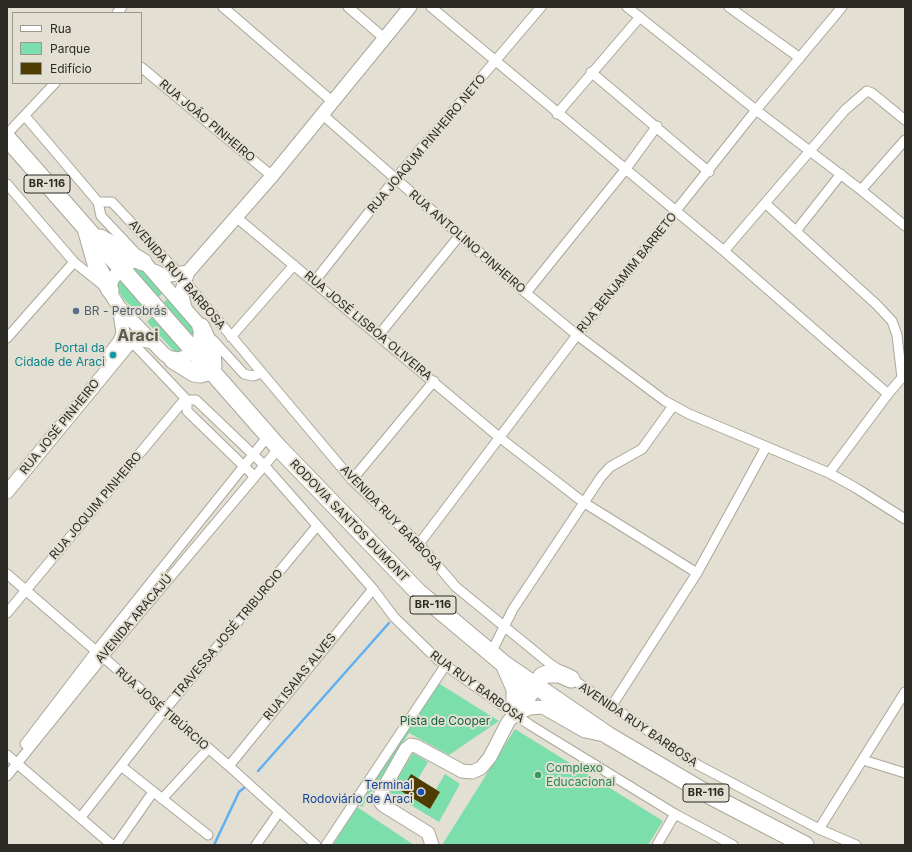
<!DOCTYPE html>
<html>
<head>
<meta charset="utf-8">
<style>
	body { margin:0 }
	#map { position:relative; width:912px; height:852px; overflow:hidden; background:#e3dfd2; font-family:Inter,sans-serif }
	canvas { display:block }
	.frame { position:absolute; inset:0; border:8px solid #2d2b26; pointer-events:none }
	.legend { position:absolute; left:12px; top:12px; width:130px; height:72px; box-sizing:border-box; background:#e3dfd2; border:1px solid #9a978d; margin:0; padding:5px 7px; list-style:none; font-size:12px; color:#2d2b26 }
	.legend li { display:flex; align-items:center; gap:8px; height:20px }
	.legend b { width:20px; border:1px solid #9a978d }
</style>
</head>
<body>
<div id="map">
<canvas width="912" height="852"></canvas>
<div class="frame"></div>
<ul class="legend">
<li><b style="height:5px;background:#fff"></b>Rua</li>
<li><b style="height:11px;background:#7cdfab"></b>Parque</li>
<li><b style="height:11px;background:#4e3c00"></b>Edifício</li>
</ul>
</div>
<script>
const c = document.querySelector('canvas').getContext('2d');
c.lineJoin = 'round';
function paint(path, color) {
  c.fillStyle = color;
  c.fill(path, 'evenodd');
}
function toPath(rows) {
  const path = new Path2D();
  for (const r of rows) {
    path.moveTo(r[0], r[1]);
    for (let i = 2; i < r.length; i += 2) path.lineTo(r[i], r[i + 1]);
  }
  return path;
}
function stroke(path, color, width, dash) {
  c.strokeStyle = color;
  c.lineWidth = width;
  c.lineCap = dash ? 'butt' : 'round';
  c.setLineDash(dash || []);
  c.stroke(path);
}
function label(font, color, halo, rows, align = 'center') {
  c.font = font + ' Inter,sans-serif';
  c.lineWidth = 4;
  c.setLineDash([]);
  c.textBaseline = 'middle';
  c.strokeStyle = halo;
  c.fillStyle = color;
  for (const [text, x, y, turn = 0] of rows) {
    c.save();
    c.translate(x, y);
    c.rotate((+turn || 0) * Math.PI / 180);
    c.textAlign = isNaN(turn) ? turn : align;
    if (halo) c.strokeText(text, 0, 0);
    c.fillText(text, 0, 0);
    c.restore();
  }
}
paint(toPath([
	[135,265,145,272,164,292,156,299,127,269],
	[121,276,150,308,141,317,123,298,118,289,116,285],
	[169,297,195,329,193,343,161,306],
	[154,314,186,350,175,352,147,322],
	[435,681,499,721,449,755,409,733,362,807,358,804],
	[515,729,663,821,648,845,442,845],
	[413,753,428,762,418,779,402,792,430,809,440,792,436,789,445,774,460,784,439,822,389,792],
	[357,807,414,845,333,845]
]), '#7cdfab');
stroke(toPath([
	[258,771,389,623],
	[214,845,239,792,244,788]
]), '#5fb0f2', 2.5);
paint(toPath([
	[411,774,440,792,430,809,401,791]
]), '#4e3c00');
const street = toPath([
	[223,7,333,102],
	[348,7,384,38],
	[431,7,724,251,888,394],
	[627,7,756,110,861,190,905,226],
	[729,7,800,58],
	[117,13,122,7],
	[141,67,272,176],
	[591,72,709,172],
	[557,114,640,17],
	[323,115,526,293,577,335,665,401,689,414,829,473,856,488,905,519],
	[25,116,98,202,112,202,179,274,352,480,419,544,456,587,549,663,698,765,819,829,856,845],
	[7,134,55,83],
	[7,184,74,262,104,286],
	[861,190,905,140],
	[98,202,101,216,134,251],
	[765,203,877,305,892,321,897,335,902,378],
	[236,217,499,437,583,502,697,573],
	[796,231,841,174],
	[724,251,845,110,867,91,872,93,905,120],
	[314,282,395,179,541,7],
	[526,293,625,170,657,126],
	[378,336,460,235],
	[231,337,294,265],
	[7,338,74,262],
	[129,339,187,400,187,411,254,476],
	[213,340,244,374,253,376,262,373],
	[187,400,196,400,264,465,373,589,394,617,438,660,530,725,675,814,733,845],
	[829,473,888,394,905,374],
	[352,480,434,381],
	[419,544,577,335,756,110,842,7],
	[7,574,229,766,316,845],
	[7,613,185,399],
	[491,653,513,609,601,477,610,467,642,449,673,406],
	[611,707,697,573,766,447],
	[25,744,96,651,268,436],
	[7,755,112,845],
	[863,760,905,773],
	[121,766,208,835],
	[229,766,373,589],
	[7,776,103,657,279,448],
	[162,799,208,749],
	[81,817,164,711,317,526],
	[819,829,905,692],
	[116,845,153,792],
	[256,845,279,812],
	[326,845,445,666],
	[657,845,675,814]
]);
const secondary = toPath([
	[134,261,146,264,201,327,199,343,185,357,173,360,164,354,119,307,111,294,110,286,113,278,125,265,134,261],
	[154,271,165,276,188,272],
	[185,307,181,293,188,272,272,176,410,7],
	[110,354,120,341,123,333,119,307],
	[7,492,127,346,137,339,153,342],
	[432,845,428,833,383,805,379,800,381,793,406,749,411,745,416,746,462,771,472,772,481,768,490,757,508,722,515,714,530,708,543,707,585,731,604,735]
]);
const highway = toPath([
	[7,138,279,448,418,592,504,664,609,736,711,796,805,845],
	[87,232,96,264,110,290],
	[100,238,143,262],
	[201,327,212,351,213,366,211,371],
	[173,360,194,373,200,374,211,371],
	[505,666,515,689,515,714],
	[515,714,542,676,547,674,560,674,571,679]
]);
stroke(street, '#aba69a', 11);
stroke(secondary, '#aba69a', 15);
stroke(highway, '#aba69a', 19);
stroke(street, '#fff', 9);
stroke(secondary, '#fff', 13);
stroke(highway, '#fff', 17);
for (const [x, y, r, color] of [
	[76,311,4,"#5c6f8a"],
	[113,355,4,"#0f9aa8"],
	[538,775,4,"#2e9e5b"],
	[421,792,4,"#1a4fb4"]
]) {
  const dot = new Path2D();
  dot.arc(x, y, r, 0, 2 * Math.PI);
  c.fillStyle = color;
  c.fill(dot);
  stroke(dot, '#e3dfd2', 1.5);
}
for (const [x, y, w] of [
	[47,184,46],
	[433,605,46],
	[706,793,46]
]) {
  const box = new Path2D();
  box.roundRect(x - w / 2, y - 9, w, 18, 3);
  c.fillStyle = '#e3dfd2';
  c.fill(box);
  stroke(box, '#2d2b26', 1);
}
label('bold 11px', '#2d2b26', null, [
	["BR-116",47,184],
	["BR-116",433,605],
	["BR-116",706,793]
]);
label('12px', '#2d2b26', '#e3dfd2', [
	["RUA JOÃO PINHEIRO",207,121,40],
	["RUA JOAQUM PINHEIRO NETO",427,144,-50],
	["RUA ANTOLINO PINHEIRO",467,242,41],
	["RUA BENJAMIM BARRETO",627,273,-51],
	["AVENIDA RUY BARBOSA",177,275,49],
	["RUA JOSÉ LISBOA OLIVEIRA",368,326,40],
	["RUA JOSÉ PINHEIRO",60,427,-51],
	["RUA JOQUIM PINHEIRO",96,506,-50],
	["AVENIDA RUY BARBOSA",391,518,46],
	["RODOVIA SANTOS DUMONT",349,521,46],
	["AVENIDA ARACAJÚ",134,619,-50],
	["TRAVESSA JOSÉ TRIBURCIO",228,634,-50],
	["RUA ISAIAS ALVES",300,677,-51],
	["RUA RUY BARBOSA",477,687,36],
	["RUA JOSÉ TIBÚRCIO",162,709,41],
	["AVENIDA RUY BARBOSA",638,725,34]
]);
label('12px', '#4e5e75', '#e3dfd2', [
	["BR - Petrobrás",84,311]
], 'left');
label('12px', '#0d838f', '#e3dfd2', [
	["Portal da",105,348],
	["Cidade de Araci",105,362]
], 'right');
label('12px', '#136340', '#e3dfd2', [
	["Pista de Cooper",445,721]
]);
label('12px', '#27864d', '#e3dfd2', [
	["Complexo",546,768],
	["Educacional",546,782]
], 'left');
label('12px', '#164399', '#e3dfd2', [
	["Terminal",413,785],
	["Rodoviário de Araci",413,799]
], 'right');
label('bold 16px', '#5c584d', '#e3dfd2', [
	["Araci",138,336]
]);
</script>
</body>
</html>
